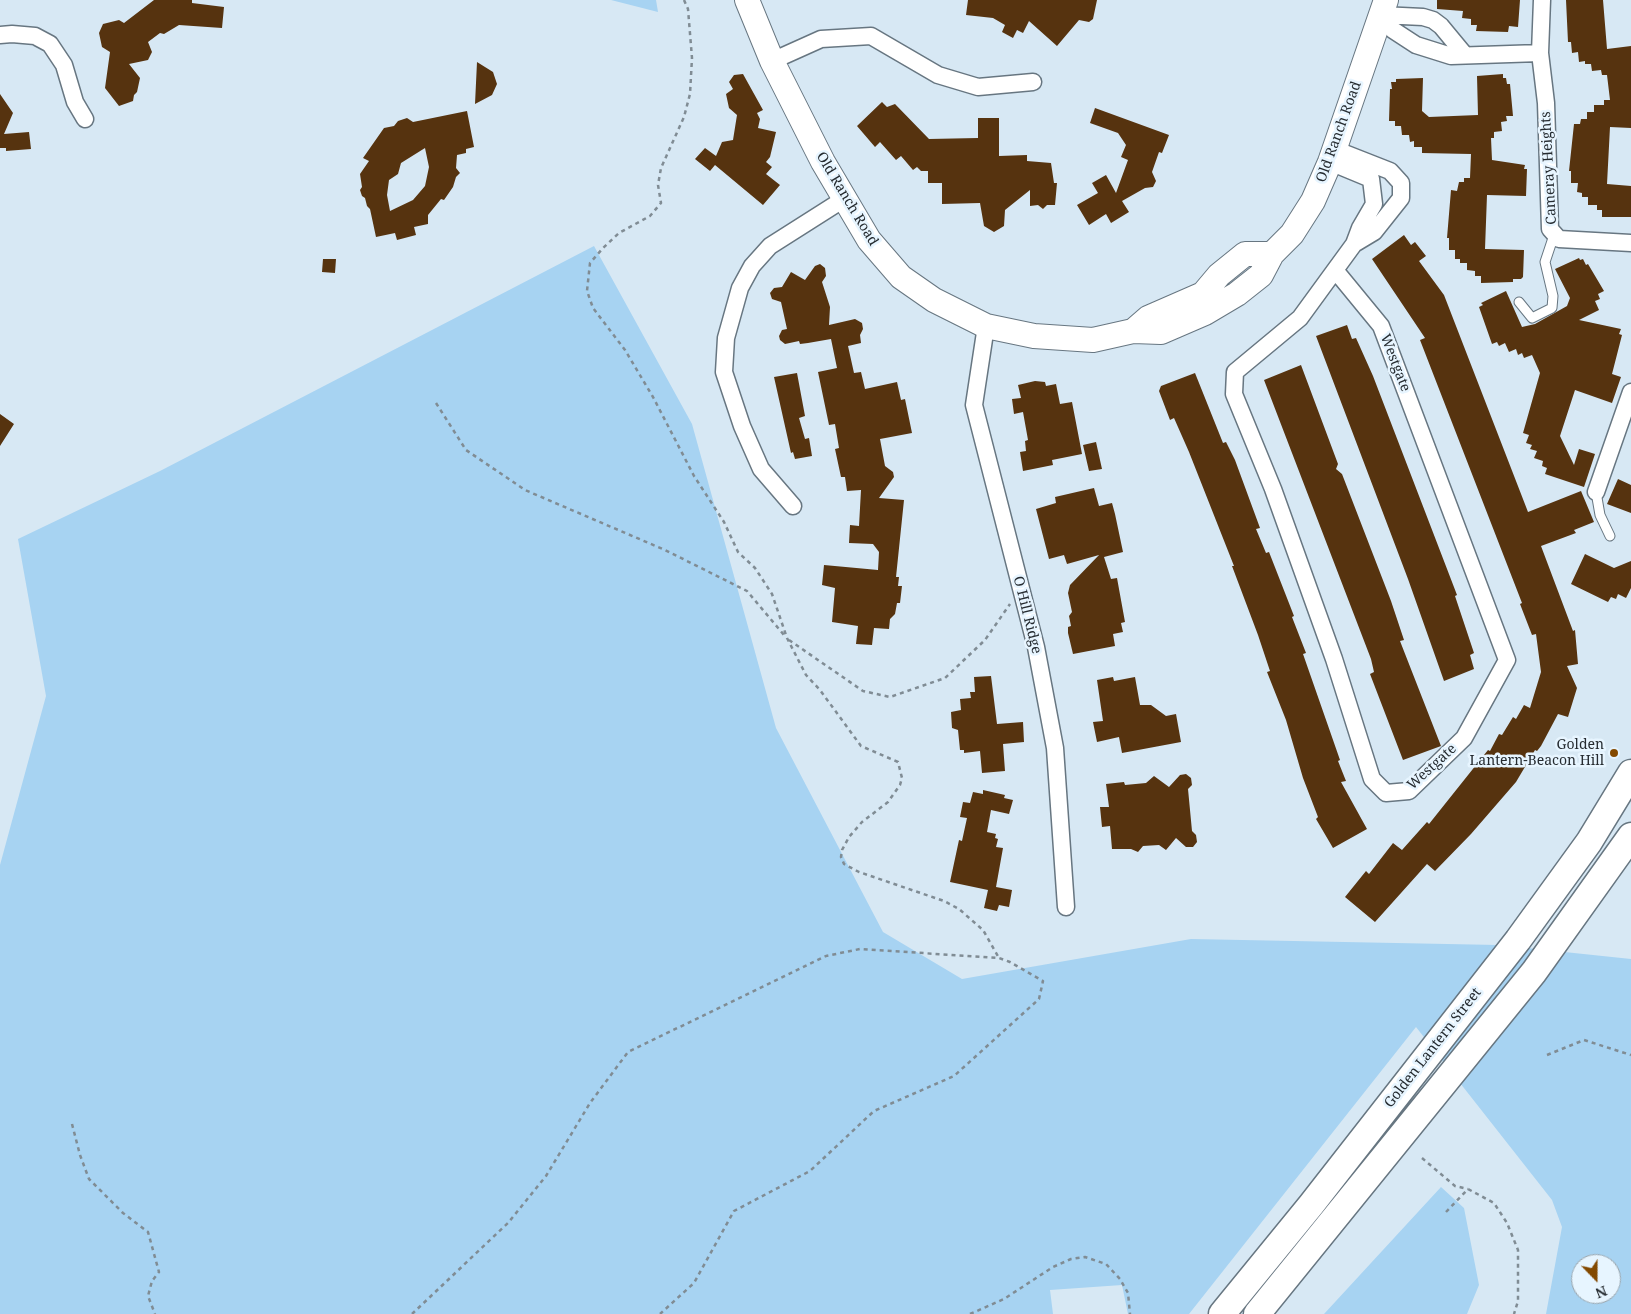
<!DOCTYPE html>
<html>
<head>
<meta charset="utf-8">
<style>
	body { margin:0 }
	#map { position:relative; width:1631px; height:1314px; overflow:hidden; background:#d7e8f4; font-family:"Noto Serif",serif }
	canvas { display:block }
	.north { position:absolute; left:1571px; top:1254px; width:50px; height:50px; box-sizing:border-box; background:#e7f5ff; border:1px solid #99a4ac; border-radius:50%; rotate:158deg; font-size:14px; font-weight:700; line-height:20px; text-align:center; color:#252b30 }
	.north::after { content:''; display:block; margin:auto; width:18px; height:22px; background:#834900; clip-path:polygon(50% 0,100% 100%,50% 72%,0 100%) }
</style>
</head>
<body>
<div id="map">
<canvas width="1631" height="1314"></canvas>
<div class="north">N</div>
</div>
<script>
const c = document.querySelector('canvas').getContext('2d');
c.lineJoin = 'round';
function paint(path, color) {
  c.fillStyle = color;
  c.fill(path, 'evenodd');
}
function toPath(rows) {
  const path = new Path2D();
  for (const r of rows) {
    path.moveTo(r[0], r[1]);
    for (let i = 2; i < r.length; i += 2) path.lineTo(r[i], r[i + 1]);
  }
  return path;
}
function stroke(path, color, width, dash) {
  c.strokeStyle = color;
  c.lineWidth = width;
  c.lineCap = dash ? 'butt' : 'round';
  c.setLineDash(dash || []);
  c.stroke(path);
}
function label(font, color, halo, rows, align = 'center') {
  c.font = font + ' "Noto Serif",serif';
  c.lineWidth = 5;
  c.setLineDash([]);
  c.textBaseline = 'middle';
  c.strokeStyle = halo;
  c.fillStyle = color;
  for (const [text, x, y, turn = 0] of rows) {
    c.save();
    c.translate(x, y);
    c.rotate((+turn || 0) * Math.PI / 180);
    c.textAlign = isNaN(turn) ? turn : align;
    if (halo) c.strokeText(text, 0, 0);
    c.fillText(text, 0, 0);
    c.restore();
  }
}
paint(toPath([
	[611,0,656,0,658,12],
	[594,246,692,424,776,728,883,932,962,979,1191,939,1498,945,1631,959,1631,1314,1546,1314,1562,1227,1552,1200,1416,1027,1189,1314,1128,1314,1122,1285,1050,1290,1053,1314,0,1314,0,865,46,696,18,539,160,471],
	[1581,1264,1611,1264,1611,1294,1581,1294],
	[1441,1187,1464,1208,1479,1285,1467,1314,1324,1314]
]), '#a7d3f2');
paint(toPath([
	[154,0,192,0,192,3,224,7,222,28,179,25,164,34,160,33,148,42,152,52,148,60,129,64,140,78,137,92,134,95,133,101,119,106,105,88,110,52,102,47,99,33,103,24,119,20,124,23],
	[968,0,1097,0,1093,19,1089,22,1079,20,1057,46,1029,21,1023,33,1017,30,1013,38,1002,32,1005,25,993,18,966,15],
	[1437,0,1520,0,1518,27,1509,26,1508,32,1476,31,1477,25,1471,25,1471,19,1462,18,1463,11,1437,9],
	[1566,0,1603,0,1607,49,1631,46,1631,128,1610,127,1607,184,1631,186,1631,217,1602,217,1602,210,1597,210,1597,205,1588,205,1588,197,1582,197,1582,193,1577,192,1578,183,1571,183,1571,171,1569,171,1574,124,1580,124,1581,119,1587,119,1587,112,1594,112,1594,105,1604,105,1604,100,1610,100,1607,75,1602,75,1601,70,1592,71,1591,64,1585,64,1585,61,1579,62,1578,52,1572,53,1571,42,1568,42],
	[477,62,493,72,497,84,492,95,475,104],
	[743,74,763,110,757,113,760,119,758,128,776,132,770,157,766,162,772,167,766,174,780,185,763,205,715,165,710,171,695,159,705,148,716,156,722,142,733,140,737,115,729,108,726,94,733,89,729,82,734,75],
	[1503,74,1503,78,1506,78,1507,84,1510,84,1513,116,1506,116,1507,121,1501,122,1502,131,1494,132,1494,138,1491,138,1492,160,1525,165,1524,169,1527,169,1526,196,1487,195,1485,249,1524,250,1523,277,1521,279,1513,279,1513,282,1481,283,1481,276,1475,276,1475,271,1467,270,1467,263,1460,263,1460,259,1455,259,1455,250,1449,250,1449,238,1447,238,1451,190,1457,191,1459,182,1464,182,1464,178,1470,178,1471,154,1422,153,1422,147,1414,147,1414,141,1410,142,1409,135,1402,135,1401,126,1395,126,1395,121,1389,121,1390,89,1392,89,1391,82,1396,82,1396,79,1423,78,1422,111,1429,117,1478,115,1477,76],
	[0,94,13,113,4,134,29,132,31,149,6,151,6,148,0,148],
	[882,102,887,107,895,104,929,139,978,138,978,118,999,118,999,156,1027,155,1027,161,1051,163,1054,183,1057,183,1055,205,1047,205,1043,209,1038,205,1030,206,1030,190,1005,210,1004,226,994,232,984,226,980,203,942,204,942,183,928,183,928,171,921,171,917,167,913,170,901,156,896,160,880,142,875,147,857,126],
	[1095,108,1169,135,1162,153,1159,152,1152,172,1156,181,1153,187,1145,188,1122,201,1129,212,1111,223,1106,214,1089,225,1077,205,1098,193,1092,183,1106,175,1116,193,1128,160,1121,157,1126,145,1118,133,1090,123],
	[467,111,474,147,466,149,466,153,457,155,456,168,460,173,456,177,453,187,444,200,441,199,428,215,428,224,414,227,416,235,397,240,395,233,376,237,370,209,367,206,365,198,362,196,360,190,362,187,360,174,369,161,363,158,384,128,394,126,398,121,407,118,413,122],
	[425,148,429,167,425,186,413,200,390,211,387,195,389,180,398,174,401,163],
	[1404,235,1411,245,1415,242,1426,256,1419,261,1444,295,1528,512,1581,491,1594,522,1574,530,1576,533,1541,546,1573,631,1575,630,1578,664,1567,666,1577,688,1568,717,1558,714,1541,746,1537,751,1535,750,1516,782,1471,834,1435,871,1427,864,1375,922,1345,897,1366,871,1369,874,1393,843,1402,850,1427,822,1429,824,1488,750,1490,751,1499,734,1502,735,1513,717,1516,719,1524,705,1530,708,1541,672,1536,634,1532,635,1520,604,1522,603,1420,340,1425,338,1372,259],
	[1579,258,1580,260,1583,259,1586,265,1588,264,1604,291,1598,294,1600,299,1595,301,1599,310,1579,320,1621,329,1619,334,1622,335,1612,374,1621,377,1612,403,1575,390,1560,436,1574,465,1579,449,1595,454,1584,487,1545,474,1547,468,1542,466,1543,461,1534,458,1537,451,1530,449,1532,445,1526,443,1529,435,1523,433,1540,373,1532,355,1524,358,1522,353,1518,355,1516,349,1509,352,1505,343,1499,346,1497,342,1492,344,1479,307,1483,305,1481,303,1506,291,1522,327,1535,324,1567,306,1570,298,1555,269],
	[323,259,336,259,335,273,322,272],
	[820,264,825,268,826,276,822,282,830,307,829,325,855,319,862,323,863,329,860,335,861,343,848,346,854,373,861,372,865,389,897,382,901,400,905,399,912,433,880,439,885,466,893,472,894,477,879,498,904,500,896,577,899,577,898,586,902,586,900,603,897,603,895,614,890,619,889,629,874,628,872,645,856,644,858,626,832,622,835,588,822,585,824,565,878,570,879,552,873,544,849,543,850,525,859,526,861,490,847,491,845,477,841,477,835,449,839,448,835,424,829,425,818,372,837,368,831,339,808,343,800,344,799,341,785,344,780,340,779,336,782,330,787,329,781,302,772,299,770,293,774,288,782,287,791,272,805,280,815,266],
	[1347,325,1352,339,1356,338,1373,376,1457,595,1455,596,1474,653,1470,655,1474,669,1444,681,1408,579,1316,336],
	[1301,365,1338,464,1336,469,1342,474,1391,601,1404,640,1400,641,1441,746,1403,760,1370,674,1374,672,1371,659,1264,380],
	[797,373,805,416,799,418,805,439,809,438,812,456,795,459,793,452,791,453,774,377],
	[1195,373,1223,443,1226,442,1235,460,1260,528,1256,529,1266,553,1269,552,1294,616,1292,617,1306,653,1303,654,1340,760,1338,761,1346,781,1341,782,1367,829,1333,848,1316,819,1318,817,1303,778,1286,720,1267,672,1270,671,1258,635,1232,566,1234,566,1189,452,1174,418,1170,420,1159,391,1161,386],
	[1035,381,1045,382,1046,386,1056,384,1060,404,1072,402,1082,454,1052,460,1053,465,1023,471,1020,452,1026,451,1025,441,1028,440,1023,412,1014,414,1012,399,1021,398,1018,385],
	[0,414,14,424,0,446],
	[1096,442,1102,469,1089,471,1083,445],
	[1618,479,1631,485,1631,513,1607,504],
	[1094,488,1099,506,1112,503,1115,514,1123,552,1104,557,1111,579,1117,578,1125,622,1121,623,1123,632,1113,634,1115,646,1073,654,1068,633,1068,627,1071,626,1069,616,1072,612,1068,593,1070,585,1099,555,1067,564,1064,555,1049,559,1036,509,1056,503,1055,497],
	[1585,554,1614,568,1631,561,1631,588,1626,598,1618,594,1616,599,1611,597,1608,602,1571,584],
	[991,676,997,724,1023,722,1024,742,1003,744,1005,771,982,773,980,751,964,753,964,750,960,750,958,730,952,728,951,712,961,710,960,699,971,698,970,692,975,692,974,677],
	[1113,677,1114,681,1135,677,1140,705,1151,705,1166,716,1176,714,1181,742,1122,753,1119,737,1097,742,1093,722,1103,721,1097,680],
	[1186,774,1191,778,1192,785,1188,789,1192,831,1196,835,1197,842,1193,847,1186,847,1176,838,1166,850,1159,845,1143,846,1138,852,1131,849,1112,849,1110,826,1102,827,1100,807,1109,807,1106,784,1124,782,1125,785,1146,783,1154,776,1169,787,1180,775],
	[983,790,1005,795,1004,798,1013,800,1009,814,991,810,987,832,996,834,995,838,998,839,996,847,1003,848,996,887,1012,890,1009,907,999,905,997,911,984,908,988,890,950,882,959,840,962,841,967,818,960,817,963,802,970,803,973,792,983,794]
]), '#56330f');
const lane = toPath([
	[1519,302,1532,318,1552,308,1553,296,1545,262,1554,235],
	[1596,492,1600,515,1610,536]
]);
const street = toPath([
	[1381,15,1393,30,1416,45,1451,56,1540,53,1542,0],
	[1381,15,1423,17,1433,20,1441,26,1465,55],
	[0,35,12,34,35,36,50,44,64,65,75,102,85,119],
	[1540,53,1546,103,1550,229,1559,239,1631,243],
	[772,61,821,39,871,36,938,75,978,87,1033,82],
	[1334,149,1390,171,1401,183,1401,198,1374,232,1354,244],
	[1330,162,1371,179,1374,204,1360,228,1354,244,1335,270,1300,318,1235,372,1234,394,1273,489,1334,659,1372,779,1386,793,1409,791,1464,738,1507,660,1381,326,1335,270],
	[986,326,974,405,1036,647,1055,748,1066,907],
	[1596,492,1631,392],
	[793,506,761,469,742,426,724,372,726,338,740,288,752,266,770,246,844,199]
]);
const secondary = toPath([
	[747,0,772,61,823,162,869,240,901,277,934,300,986,326,1034,336,1093,340,1133,331,1161,332,1205,313,1237,294,1261,275,1272,254,1292,234,1313,201,1330,162,1386,0],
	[1133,331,1148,318,1203,294,1219,275,1245,254,1272,254]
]);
const primary = toPath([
	[1222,1314,1311,1205,1518,940,1589,842,1631,773],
	[1257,1314,1534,972,1631,836]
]);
stroke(lane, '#677681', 11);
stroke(street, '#677681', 19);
stroke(secondary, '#677681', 26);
stroke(primary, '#677681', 29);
stroke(toPath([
	[684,0,688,9,692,58,690,94,684,117,661,168,658,185,661,203,650,216,619,233,603,248,590,263,587,291,593,308,625,350,653,397,694,476,724,522,738,552,755,568,772,594,787,638,806,675,820,690,861,746,898,762,902,778,900,785,888,802,862,822,849,837,842,850,841,857,844,864,859,872,944,901,959,909,983,930,999,958],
	[436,403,466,450,525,490,665,550,747,591,784,635],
	[789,640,863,691,890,697,945,678,985,640,1010,604],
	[1547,1055,1584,1040,1631,1055],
	[72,1124,80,1155,89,1179,123,1213,148,1232,159,1272,152,1281,148,1296,155,1314],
	[1422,1158,1455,1186,1468,1189],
	[1446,1212,1468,1189,1494,1203,1507,1223,1518,1250,1518,1301,1514,1314],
	[412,1314,508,1223,546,1176,590,1103,628,1052,826,956,860,949,999,958,1010,962,1043,981,1039,999,954,1076,874,1111,810,1171,734,1211,694,1283,660,1314],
	[970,1314,1004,1299,1053,1267,1071,1259,1085,1257,1106,1264,1120,1279,1128,1293,1130,1314]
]), '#808c94', 2.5, [4, 4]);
stroke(lane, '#fff', 9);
stroke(street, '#fff', 16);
stroke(secondary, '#fff', 24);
stroke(primary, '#fff', 26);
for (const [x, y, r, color] of [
	[1614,753,5,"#834900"]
]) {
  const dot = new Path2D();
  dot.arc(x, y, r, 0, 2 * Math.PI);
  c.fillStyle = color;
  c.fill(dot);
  stroke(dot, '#e7f5ff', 2);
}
label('14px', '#252b30', '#e7f5ff', [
	["Old Ranch Road",1339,132,-70],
	["Cameray Heights",1549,168,-93],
	["Old Ranch Road",847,199,59],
	["Westgate",1395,363,69],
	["O Hill Ridge",1027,615,76],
	["Westgate",1432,767,-42],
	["Golden Lantern Street",1433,1048,-52]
]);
label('14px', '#252b30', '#e7f5ff', [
	["Golden",1604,745],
	["Lantern-Beacon Hill",1604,761]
], 'right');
</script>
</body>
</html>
